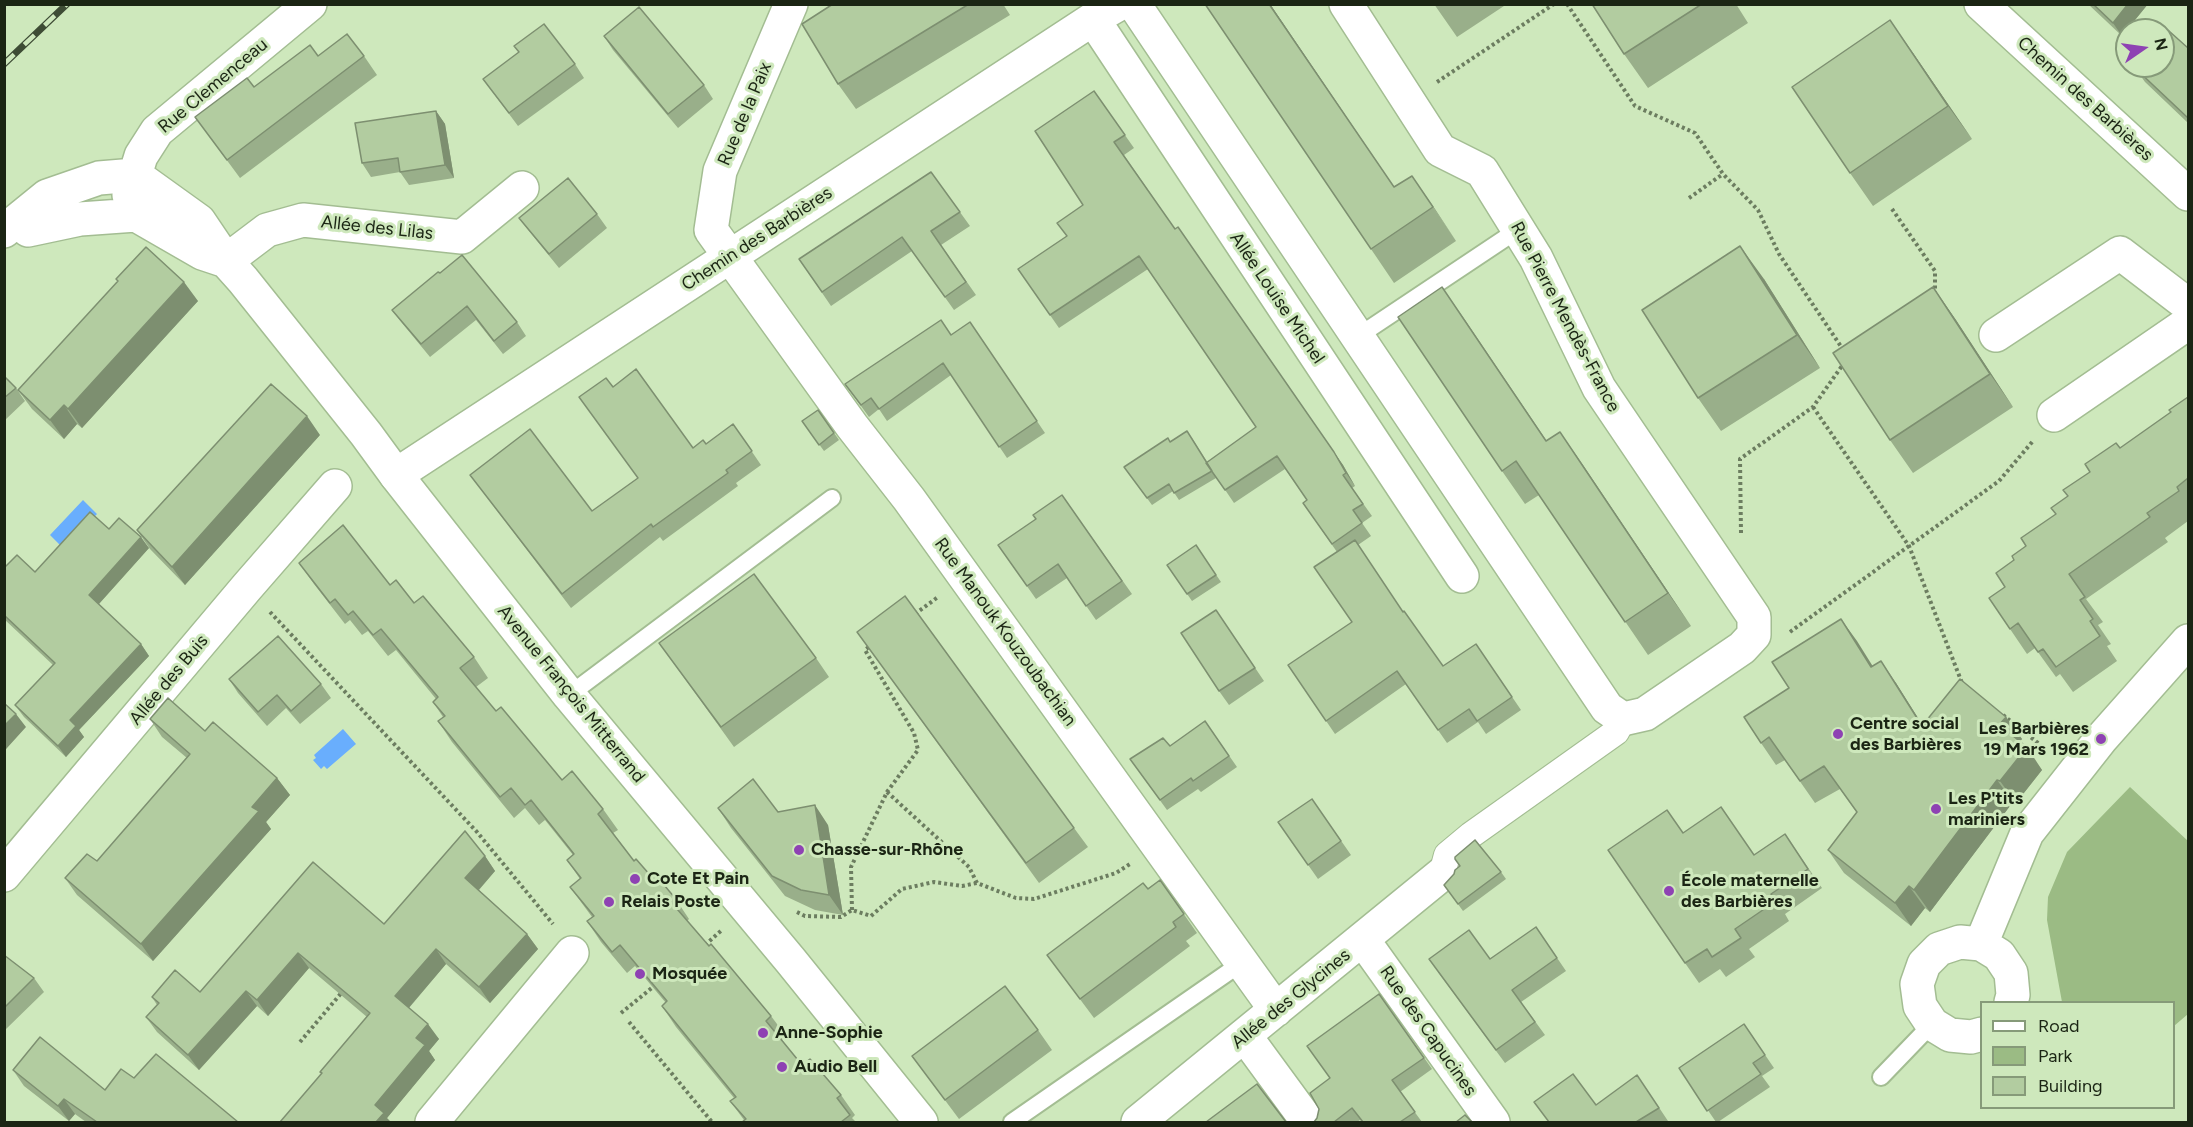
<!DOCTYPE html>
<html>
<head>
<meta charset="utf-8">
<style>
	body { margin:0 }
	#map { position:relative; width:2193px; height:1127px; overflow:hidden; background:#cee8bc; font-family:Figtree,sans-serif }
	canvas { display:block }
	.frame { position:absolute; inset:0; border:6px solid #1b2514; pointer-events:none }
	.legend { position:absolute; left:1980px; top:1001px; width:195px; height:108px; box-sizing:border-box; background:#cee8bc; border:2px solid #869a79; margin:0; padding:8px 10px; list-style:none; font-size:18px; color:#1b2514 }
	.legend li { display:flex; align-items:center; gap:12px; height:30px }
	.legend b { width:30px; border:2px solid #869a79 }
	.north { position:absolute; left:2115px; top:18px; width:60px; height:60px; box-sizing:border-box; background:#cee8bc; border:2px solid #869a79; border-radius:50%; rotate:77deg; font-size:16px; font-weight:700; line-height:24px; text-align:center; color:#1b2514 }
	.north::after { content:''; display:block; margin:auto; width:21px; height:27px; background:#8e42b3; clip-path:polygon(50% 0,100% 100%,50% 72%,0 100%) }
</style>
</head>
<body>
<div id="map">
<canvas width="2193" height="1127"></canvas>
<div class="frame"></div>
<ul class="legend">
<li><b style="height:8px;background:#fff"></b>Road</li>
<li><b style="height:16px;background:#9bbb84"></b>Park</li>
<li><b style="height:16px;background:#b2cca0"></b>Building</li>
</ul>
<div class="north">N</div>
</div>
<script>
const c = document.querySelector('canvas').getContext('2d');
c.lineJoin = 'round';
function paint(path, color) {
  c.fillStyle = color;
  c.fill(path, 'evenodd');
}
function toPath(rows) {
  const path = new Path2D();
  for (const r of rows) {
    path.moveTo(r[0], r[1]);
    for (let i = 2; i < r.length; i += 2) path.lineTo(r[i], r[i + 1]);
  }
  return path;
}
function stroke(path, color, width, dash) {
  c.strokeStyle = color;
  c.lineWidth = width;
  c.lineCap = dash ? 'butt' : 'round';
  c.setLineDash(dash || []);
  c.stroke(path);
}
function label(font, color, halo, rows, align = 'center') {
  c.font = font + ' Figtree,sans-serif';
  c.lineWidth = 6;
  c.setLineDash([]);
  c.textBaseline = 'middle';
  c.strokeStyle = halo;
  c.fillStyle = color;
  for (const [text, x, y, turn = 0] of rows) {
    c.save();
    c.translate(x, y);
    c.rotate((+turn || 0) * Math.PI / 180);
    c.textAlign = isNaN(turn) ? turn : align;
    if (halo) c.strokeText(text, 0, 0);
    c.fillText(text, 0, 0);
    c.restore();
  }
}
paint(toPath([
	[2130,787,2188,841,2188,1014,2174,1026,2174,1002,2062,1002,2047,920,2048,897,2067,852]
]), '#9bbb84');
paint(toPath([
	[83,500,97,514,64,549,50,535],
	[343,729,356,744,327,769,324,766,321,769,313,760,316,758,314,755]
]), '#69aefd');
const service = toPath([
	[1357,337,1519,229],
	[569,695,832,498],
	[1881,1077,1932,1024],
	[1012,1122,1243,962]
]);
const pedestrian = toPath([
	[1442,874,1447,855,1471,835,1616,732,1623,719]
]);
const minor = toPath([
	[791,4,720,171,711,230,852,426,909,499,1276,1010],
	[1134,4,1607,708,1623,719,1645,714,1742,648,1754,635,1754,617,1599,388,1536,258,1482,171,1440,150,1346,4],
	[1981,4,2188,194],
	[1093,19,1462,576],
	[226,261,267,230,303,220,462,237,522,188],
	[1996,335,2120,253,2188,305],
	[2054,415,2188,323],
	[396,475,1093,19,1119,4],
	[4,875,247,587,335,486],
	[1363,940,1493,1122],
	[1981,944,2027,833,2101,739,2188,641],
	[1982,1034,1971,1037,1950,1035,1932,1024,1920,1006,1917,984,1924,964,1939,949,1960,942,1981,944,1999,955,2011,973,2013,995,2011,1002],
	[1245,1036,1308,1122],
	[432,1122,572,953],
	[1138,1122,1442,874]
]);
const tertiary = toPath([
	[136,215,129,195,141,156,157,131,310,4],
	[136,215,202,253,226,261],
	[28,230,80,219,136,215],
	[4,231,47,196,99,178,135,175,199,221,226,261,243,280,366,434,396,475,569,695,791,961,921,1122]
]);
stroke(service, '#a3bd92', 20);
stroke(pedestrian, '#a3bd92', 28);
stroke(minor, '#a3bd92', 36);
stroke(tertiary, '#a3bd92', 36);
stroke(toPath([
	[1567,4,1635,106,1695,133,1723,174,1758,210,1779,254,1844,351],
	[1437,82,1554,4],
	[1689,198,1723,174],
	[1892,209,1935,271,1935,295],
	[1813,407,1909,546,1962,683],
	[1741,533,1740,459,1813,407,1844,363],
	[270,612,477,832,553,924],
	[915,614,938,597],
	[1790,632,1999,481,2033,441],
	[2003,715,2043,747,2046,754],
	[887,792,969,867,977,883,1016,898,1034,899,1116,873,1130,864],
	[852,910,851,867,887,792,918,750,914,733,865,650,870,646],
	[797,912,805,916,841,917,852,910,871,916,902,889,934,882,962,886,977,883],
	[705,945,722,930],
	[621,1013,653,987],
	[629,1022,712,1122],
	[300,1042,343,991]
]), '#6c7d60', 4, [3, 3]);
stroke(service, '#fff', 16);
stroke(pedestrian, '#fff', 26);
stroke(minor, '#fff', 33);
stroke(tertiary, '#fff', 33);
const rail = toPath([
	[4,64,67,4]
]);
stroke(rail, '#3e4c35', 7);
stroke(rail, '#cee8bc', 4.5, [14]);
paint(toPath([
	[833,4,1003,4,1010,15,856,109,838,84],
	[1205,4,1270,4,1394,187,1412,176,1456,241,1394,283],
	[1434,4,1507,4,1457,37],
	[1592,4,1736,4,1748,23,1648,88,1624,54],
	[2088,4,2148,4,2122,36],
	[604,36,704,85,713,99,678,128,613,50],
	[2188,48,2188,123,2145,82,2135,68],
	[519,52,575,64,584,78,518,126,483,79],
	[1913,53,1972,139,1873,206,1850,173],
	[318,56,364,56,377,75,240,178,195,117],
	[1094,91,1134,148,1124,155,1175,229,1343,465,1355,486,1352,488,1372,516,1362,523,1371,536,1358,545,1403,612,1443,666,1476,644,1521,710,1486,734,1478,722,1447,743,1406,684,1335,734,1288,665,1352,622,1337,552,1303,503,1307,500,1285,469,1234,503,1215,475,1216,478,1179,500,1173,491,1152,505,1124,467,1170,442,1192,438,1207,462,1256,427,1148,269,1059,328,1018,269,1067,236,1083,205],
	[436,111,445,124,454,178,409,185,400,172,371,177,362,163],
	[931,172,970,226,941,245,976,295,954,310,912,251,831,306,799,259],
	[597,214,607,228,559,268,529,231,519,218],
	[440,273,517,322,526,336,503,354,476,320,430,357,402,323,392,310],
	[116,279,198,301,82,428,77,424,64,439,32,409,18,390,118,282],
	[1764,279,1820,368,1721,431,1698,398],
	[1442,287,1546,441,1560,432,1691,626,1648,655,1539,495,1525,504,1502,471],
	[1933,287,1956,320,2013,407,1913,473,1890,440],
	[970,322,1045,433,1007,458,951,375,887,421,879,409,869,417,845,384,951,335],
	[4,376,16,388,25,401,4,421],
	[613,387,693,448,706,444,733,424,761,465,736,483,738,486,663,541,660,537,571,608,470,475,592,511,638,478],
	[2188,397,2188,521,2165,538,2168,542,2086,599,2103,622,2098,625,2111,644,2107,646,2117,661,2073,692,2060,674,2056,677,2035,648,2027,654,1989,598,2005,587,2014,560,2056,514,2067,497,2090,472,2120,448,2171,412],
	[818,410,839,440,824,451,802,421],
	[320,435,185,585,150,549,137,530],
	[1062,495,1132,594,1096,620,1067,578,1036,599,998,545,1036,519],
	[109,529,149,548,99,604,141,644,149,656,79,730,84,737,66,757,24,717,15,705,53,665,4,619,4,568,35,572],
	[1196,545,1221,582,1192,601,1167,565],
	[299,563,390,585,414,603,474,657,488,678,476,687,496,711,562,780,603,809,618,830,613,833,634,861,675,898,689,919,687,921,771,1016,786,1036,782,1040,802,1065,841,1095,855,1115,852,1118,856,1122,742,1122,744,1120,730,1101,734,1098,676,1027,662,1006,666,1003,635,966,627,973,601,942,587,921,592,917,570,887,580,879,567,860,573,855,545,820,539,825,525,808,514,818,452,742,438,721,443,717,433,702,436,699,396,650,388,656,368,631,362,635,350,620,345,624,314,584],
	[1216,610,1264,681,1229,705,1219,691],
	[1841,619,1872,666,1896,683,1922,725,2006,717,2022,739,2020,742,2042,770,2016,803,2013,802,1930,912,1925,908,1911,926,1844,873,1828,850,1857,813,1840,789,1815,803,1785,760,1776,765,1761,743,1789,688],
	[857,632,1074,828,1088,847,1039,883],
	[659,643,816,658,829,677,734,747],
	[229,679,321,684,331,698,300,724,286,708,267,726,238,693],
	[150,719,205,731,277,778,290,795,266,822,271,829,153,961,77,895,65,878,97,861,187,758,162,737],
	[1205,721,1237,767,1201,792,1198,789,1167,810,1130,759,1170,746],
	[1312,799,1351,855,1318,879,1278,822],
	[718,808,828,825,843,915,815,910,785,896,731,828],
	[1683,833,1754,855,1785,834,1822,888,1785,914,1789,921,1749,949,1755,957,1726,977,1720,969,1699,983,1685,963],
	[485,856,495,871,479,890,527,934,538,949,490,1003,446,964,409,1008,439,1039,429,1051,435,1060,387,1118,322,1074,320,1072,367,1017,309,968,268,1016,257,1006,199,1070,157,1032,146,1017,157,1005,152,997,200,992,313,862,384,924],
	[1455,859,1501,872,1506,879,1463,911,1444,885,1454,874,1460,866],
	[1160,880,1197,933,1186,941,1190,946,1094,1018,1047,955],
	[1536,927,1566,971,1521,1002,1545,1035,1505,1063,1438,972,1490,959],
	[4,955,34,978,44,992,4,1031],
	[1379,994,1432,1069,1400,1092,1422,1122,1362,1122,1360,1120,1357,1122,1314,1122,1317,1118,1330,1078],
	[1744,1024,1774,1068,1762,1076,1770,1087,1718,1122,1716,1122,1679,1068],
	[1038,1030,1052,1050,959,1119,912,1056],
	[13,1070,105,1090,134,1078,238,1122,86,1122,75,1114,69,1121,24,1086],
	[1646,1088,1668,1121,1665,1122,1549,1122,1596,1105]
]), '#99af8a');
paint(toPath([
	[1269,4,1270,4,1417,221,1394,187],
	[2128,4,2148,4,2122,36,2113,23],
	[1890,20,1913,53,1972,139,1948,106],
	[436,111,445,124,454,178,445,165],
	[1412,176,1435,209,1456,241,1433,207],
	[1187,240,1343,465,1355,486,1346,473],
	[1740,246,1764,279,1820,368,1797,335],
	[184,282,198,301,82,428,68,409],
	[1442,287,1465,320,1569,474,1546,441],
	[1933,287,1956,320,2013,407,1990,374],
	[64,405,77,424,64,439,50,420],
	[307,416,320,435,185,585,172,567],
	[1560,432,1583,465,1691,626,1668,593],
	[141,537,149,548,97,606,89,595],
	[1841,619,1857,641,1887,689,1871,667],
	[141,644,149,656,79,730,84,737,66,757,58,746,70,720],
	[1881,661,1896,683,1937,748,1922,726],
	[16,714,26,727,7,748,4,752,4,726],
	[2006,717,2022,739,2015,747,1999,725],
	[2027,747,2042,770,2016,803,2000,781],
	[277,778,290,795,266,822,271,829,153,961,141,944,252,807],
	[1997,780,2013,802,1930,912,1914,890],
	[815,805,828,825,843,915,829,895],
	[485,856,495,871,476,893,465,878],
	[1909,886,1925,908,1911,926,1895,903],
	[527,934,538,949,490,1003,479,987],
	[436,949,446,964,406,1011,395,996],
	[298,953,309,968,268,1016,257,1000],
	[246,991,257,1006,199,1070,188,1055],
	[428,1024,439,1039,429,1051,435,1060,387,1118,391,1122,376,1122,375,1105,416,1038],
	[64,1099,75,1114,69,1121,58,1106]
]), '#7d8f70');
const building = toPath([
	[833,4,969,4,838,84,802,24,833,4],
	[1205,4,1269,4,1394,187,1412,176,1433,207,1371,249,1205,4],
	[1592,4,1702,4,1624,54,1592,4],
	[2093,4,2128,4,2113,23,2093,4],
	[639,7,704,85,668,114,604,36,639,7],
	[1890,20,1948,106,1850,173,1792,87,1890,20],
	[544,24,575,64,509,113,483,79,519,52,514,46,544,24],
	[2169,31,2188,48,2188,118,2135,68,2137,66,2163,66,2163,37,2169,31],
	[347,34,364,56,227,160,195,117,247,78,254,87,310,45,318,56,347,34],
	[1094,91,1125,135,1114,142,1175,229,1178,227,1334,452,1346,473,1343,475,1363,504,1353,510,1362,523,1332,544,1303,503,1307,500,1277,456,1225,490,1206,463,1256,427,1139,256,1050,315,1018,269,1067,236,1057,223,1083,205,1035,131,1094,91],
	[436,111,445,165,400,172,398,158,362,163,355,123,436,111],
	[931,172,960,212,931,231,966,282,945,297,902,237,822,292,799,259,931,172],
	[568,178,597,214,549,254,519,218,568,178],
	[1740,246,1797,335,1698,398,1642,310,1740,246],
	[146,247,184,282,68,409,64,405,50,420,18,390,118,281,116,279,146,247],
	[462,255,517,322,494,341,467,306,421,344,392,310,438,272,440,273,462,255],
	[1442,287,1546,441,1560,432,1668,593,1625,622,1516,461,1502,471,1398,317,1442,287],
	[1933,287,1990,374,1890,440,1833,353,1933,287],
	[941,320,951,335,970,322,1037,421,999,447,943,363,879,409,871,398,861,405,845,384,941,320],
	[636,369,693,448,703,440,706,444,733,424,752,451,726,470,728,473,653,527,651,524,562,594,470,475,530,429,592,511,638,478,579,397,606,378,613,387,636,369],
	[4,376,16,388,4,398,4,376],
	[271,384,307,416,172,567,137,530,271,384],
	[2188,397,2188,478,2177,487,2179,491,2147,513,2150,517,2069,574,2085,597,2080,600,2093,619,2090,621,2100,636,2056,667,2043,649,2038,652,2018,623,2010,629,1989,598,2005,587,1996,573,2014,560,2012,556,2026,546,2021,538,2056,514,2051,508,2068,496,2063,490,2090,472,2085,464,2116,443,2120,448,2171,412,2169,410,2188,397],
	[818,410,834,433,819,445,802,421,818,410],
	[1187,431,1212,471,1174,493,1169,484,1147,498,1124,467,1168,438,1170,442,1187,431],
	[1062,495,1122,581,1086,606,1058,564,1027,586,998,545,1036,519,1033,515,1062,495],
	[90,512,109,529,119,518,141,537,89,595,141,644,70,720,76,726,58,746,15,705,55,663,4,615,4,568,17,555,35,572,90,512],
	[343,525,390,585,396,580,414,603,423,596,474,657,460,668,496,711,501,707,562,780,572,771,603,809,598,814,634,861,636,859,650,875,654,873,675,898,671,902,709,946,711,944,771,1016,766,1021,802,1065,810,1059,841,1095,837,1098,850,1115,841,1122,742,1122,746,1119,730,1101,736,1097,662,1006,667,1001,620,945,612,952,587,921,594,916,570,887,581,878,567,860,574,854,531,800,525,805,511,788,500,797,438,721,445,716,433,702,438,697,381,629,373,635,353,611,348,615,335,599,330,603,299,563,343,525],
	[1355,540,1403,612,1404,611,1443,666,1476,644,1512,697,1477,721,1469,709,1438,730,1397,671,1326,721,1288,665,1352,622,1314,567,1355,540],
	[1196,545,1216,575,1187,594,1167,565,1196,545],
	[754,574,816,658,721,727,659,643,754,574],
	[905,596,1074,828,1026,863,857,632,905,596],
	[1216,610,1255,668,1219,691,1181,633,1216,610],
	[1841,619,1871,667,1881,661,1922,726,1960,679,2006,717,1999,725,2027,747,2000,781,1997,780,1914,890,1909,886,1895,903,1828,850,1857,812,1824,766,1800,781,1769,737,1761,743,1744,717,1789,688,1772,662,1841,619],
	[278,636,321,684,291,711,277,695,258,712,229,679,278,636],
	[168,698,205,731,213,722,277,778,252,807,259,811,141,944,65,878,87,854,97,861,190,754,150,719,168,698],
	[4,703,16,714,4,726,4,703],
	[1205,721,1229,756,1193,781,1191,778,1160,800,1130,759,1163,738,1170,746,1205,721],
	[753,779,778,812,815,805,829,895,801,890,772,876,718,808,753,779],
	[1312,799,1341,841,1308,865,1278,822,1312,799],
	[1721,807,1754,855,1785,834,1808,869,1771,894,1776,901,1735,929,1741,938,1712,957,1707,949,1685,963,1608,850,1667,810,1683,833,1721,807],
	[465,831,485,856,465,878,527,934,479,987,436,949,395,996,428,1024,416,1038,425,1045,375,1105,384,1113,376,1122,280,1122,322,1073,320,1072,370,1013,298,953,257,1000,246,991,188,1055,146,1017,159,1003,152,997,175,970,200,992,313,862,384,924,465,831],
	[1475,840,1501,872,1458,904,1444,885,1454,874,1455,870,1460,866,1455,859,1455,857,1475,840],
	[1160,880,1184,914,1173,922,1176,927,1080,999,1047,955,1143,883,1148,889,1160,880],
	[1536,927,1557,958,1512,990,1535,1022,1496,1050,1429,959,1469,930,1490,959,1536,927],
	[4,955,34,978,4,1008,4,955],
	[1005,986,1038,1030,945,1100,912,1056,1005,986],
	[1379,994,1424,1058,1392,1080,1415,1112,1400,1122,1363,1122,1352,1108,1334,1122,1314,1122,1317,1118,1319,1109,1310,1093,1330,1078,1307,1046,1379,994],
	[1744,1024,1765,1055,1753,1063,1761,1074,1707,1111,1679,1068,1744,1024],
	[40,1037,105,1090,121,1069,134,1078,156,1054,238,1122,97,1122,64,1099,58,1106,13,1070,40,1037],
	[1573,1074,1596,1105,1637,1075,1659,1108,1636,1122,1549,1122,1534,1102,1573,1074],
	[1257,1084,1286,1122,1206,1122,1257,1084],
	[1465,1115,1472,1122,1456,1122,1465,1115]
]);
paint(building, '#b2cca0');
stroke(building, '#7d8f70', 1.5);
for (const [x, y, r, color] of [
	[1838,734,6,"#8e42b3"],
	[2101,739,6,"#8e42b3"],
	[1936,809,6,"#8e42b3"],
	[799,850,6,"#8e42b3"],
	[635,879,6,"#8e42b3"],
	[1669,891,6,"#8e42b3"],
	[609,902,6,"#8e42b3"],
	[640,974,6,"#8e42b3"],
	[763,1033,6,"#8e42b3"],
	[782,1067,6,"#8e42b3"]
]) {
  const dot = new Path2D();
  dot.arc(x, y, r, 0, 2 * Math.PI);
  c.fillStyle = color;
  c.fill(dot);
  stroke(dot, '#cee8bc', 2);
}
label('18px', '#1b2514', '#cee8bc', [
	["Rue Clemenceau",213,86,-40],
	["Chemin des Barbières",2085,99,42],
	["Rue de la Paix",745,114,-67],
	["Allée des Lilas",377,228,6],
	["Chemin des Barbières",757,239,-33],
	["Allée Louise Michel",1277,298,56],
	["Rue Pierre Mendès-France",1565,317,62],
	["Rue Manouk Kouzoubachian",1005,632,54],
	["Allée des Buis",169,680,-50],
	["Avenue François Mitterrand",571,694,51],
	["Allée des Glycines",1291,999,-39],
	["Rue des Capucines",1428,1031,55]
]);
label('bold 18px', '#1b2514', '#cee8bc', [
	["Centre social",1850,724],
	["des Barbières",1850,745],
	["Les Barbières",2089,729,"right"],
	["19 Mars 1962",2089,750,"right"],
	["Les P'tits",1948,799],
	["mariniers",1948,820],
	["Chasse-sur-Rhône",811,850],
	["Cote Et Pain",647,879],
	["École maternelle",1681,881],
	["des Barbières",1681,902],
	["Relais Poste",621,902],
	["Mosquée",652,974],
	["Anne-Sophie",775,1033],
	["Audio Bell",794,1067]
], 'left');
</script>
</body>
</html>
